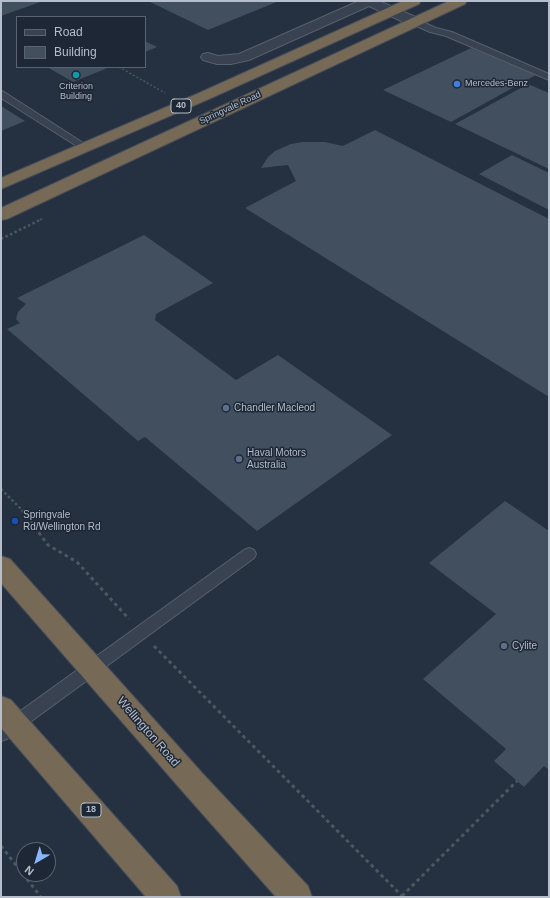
<!DOCTYPE html>
<html>
<head>
<meta charset="utf-8">
<style>
	body { margin:0 }
	#map { position:relative; width:550px; height:898px; overflow:hidden; background:#253040; font-family:Helvetica,sans-serif }
	canvas { display:block }
	.frame { position:absolute; inset:0; border:2px solid #b5beca; pointer-events:none }
	.legend { position:absolute; left:16px; top:16px; width:130px; height:52px; box-sizing:border-box; background:#1e2735; border:1px solid #5a6371; margin:0; padding:5px 7px; list-style:none; font-size:12px; color:#b5beca }
	.legend li { display:flex; align-items:center; gap:8px; height:20px }
	.legend b { width:20px; border:1px solid #5a6371 }
	.north { position:absolute; left:16px; top:842px; width:40px; height:40px; box-sizing:border-box; background:#1e2735; border:1px solid #5a6371; border-radius:50%; rotate:218deg; font-size:11px; font-weight:700; line-height:16px; text-align:center; color:#b5beca }
	.north::after { content:''; display:block; margin:auto; width:14px; height:18px; background:#8bb6fa; clip-path:polygon(50% 0,100% 100%,50% 72%,0 100%) }
</style>
</head>
<body>
<div id="map">
<canvas width="550" height="898"></canvas>
<div class="frame"></div>
<ul class="legend">
<li><b style="height:5px;background:#394250"></b>Road</li>
<li><b style="height:11px;background:#414f5f"></b>Building</li>
</ul>
<div class="north">N</div>
</div>
<script>
const c = document.querySelector('canvas').getContext('2d');
c.lineJoin = 'round';
function paint(path, color) {
  c.fillStyle = color;
  c.fill(path, 'evenodd');
}
function toPath(rows) {
  const path = new Path2D();
  for (const r of rows) {
    path.moveTo(r[0], r[1]);
    for (let i = 2; i < r.length; i += 2) path.lineTo(r[i], r[i + 1]);
  }
  return path;
}
function stroke(path, color, width, dash) {
  c.strokeStyle = color;
  c.lineWidth = width;
  c.lineCap = dash ? 'butt' : 'round';
  c.setLineDash(dash || []);
  c.stroke(path);
}
function label(font, color, halo, rows, align = 'center') {
  c.font = font + ' Helvetica,sans-serif';
  c.lineWidth = 3;
  c.setLineDash([]);
  c.textBaseline = 'middle';
  c.strokeStyle = halo;
  c.fillStyle = color;
  for (const [text, x, y, turn = 0] of rows) {
    c.save();
    c.translate(x, y);
    c.rotate((+turn || 0) * Math.PI / 180);
    c.textAlign = isNaN(turn) ? turn : align;
    if (halo) c.strokeText(text, 0, 0);
    c.fillText(text, 0, 0);
    c.restore();
  }
}
paint(toPath([
	[1,1,43,1,1,16],
	[148,1,279,1,208,30],
	[145,41,157,47,145,52],
	[471,48,536,75,451,122,383,90],
	[47,67,110,67,73,82],
	[528,84,549,93,549,169,455,124],
	[1,106,25,121,1,131],
	[375,130,549,219,549,397,245,208,296,181,288,165,261,168,268,157,275,151,291,144,302,142,325,142,343,146],
	[512,155,549,173,549,210,479,174],
	[144,235,213,283,156,314,155,320,236,380,278,355,392,435,257,531,145,437,138,441,7,329,20,323,16,319,18,312,26,304,17,298],
	[505,501,549,531,549,770,544,766,524,787,494,761,506,749,423,679,496,614,429,563]
]), '#414f5f');
const lane = toPath([
	[412,20,418,20,436,28,452,32,549,74,549,80,446,36,430,32,412,24,412,20],
	[1,91,4,92,91,148,86,151,83,150,1,98,1,91],
	[249,548,254,550,256,554,254,558,7,739,1,741,1,725,244,550,249,548]
]);
const street = toPath([
	[359,1,379,1,420,19,422,22,420,25,410,25,369,6,249,60,231,64,217,64,203,60,201,57,203,54,208,53,218,56,239,54,359,1]
]);
const highway = toPath([
	[403,1,421,1,419,4,209,99,1,189,1,178,199,93,403,1],
	[449,1,467,1,465,4,7,219,1,220,1,208,449,1],
	[1,556,10,559,204,775,308,886,312,897,276,897,184,793,1,583,1,556],
	[1,696,11,700,177,886,181,897,146,897,1,728,1,696]
]);
stroke(lane, '#57606d', 2);
stroke(street, '#57606d', 2);
stroke(highway, '#444d5a', 2);
stroke(toPath([
	[119,67,165,93],
	[40,220,43,218]
]), '#455b5e', 1.5, [2, 2]);
stroke(toPath([
	[1,239,42,219],
	[1,489,23,511]
]), '#455b5e', 2.5, [2.5, 2.5]);
stroke(toPath([
	[22,510,48,545,77,562,129,619],
	[154,646,403,897],
	[1,846,41,897],
	[402,896,517,781]
]), '#455b5e', 3, [3.5, 3.5]);
paint(lane, '#394250');
paint(street, '#394250');
paint(highway, '#766956');
for (const [x, y, r, color] of [
	[76,75,4,"#0f9aa8"],
	[457,84,4,"#3f7fe0"],
	[226,408,4,"#5c6f8a"],
	[239,459,4,"#5c6f8a"],
	[15,521,4,"#1a4fb4"],
	[504,646,4,"#5c6f8a"]
]) {
  const dot = new Path2D();
  dot.arc(x, y, r, 0, 2 * Math.PI);
  c.fillStyle = color;
  c.fill(dot);
  stroke(dot, '#1e2735', 1.5);
}
label('9px', '#b5beca', '#1e2735', [
	["Mercedes-Benz",465,84],
	["Criterion",76,87,"center"],
	["Building",76,97,"center"]
], 'left');
for (const [x, y, w] of [
	[181,106,20],
	[91,810,20]
]) {
  const box = new Path2D();
  box.roundRect(x - w / 2, y - 7, w, 14, 3);
  c.fillStyle = '#1e2735';
  c.fill(box);
  stroke(box, '#b5beca', 1);
}
label('bold 9px', '#b5beca', null, [
	["40",181,106],
	["18",91,810]
]);
label('9px', '#b5beca', '#1e2735', [
	["Springvale Road",230,108,-25]
]);
label('10px', '#b5beca', '#1e2735', [
	["Chandler Macleod",234,408],
	["Haval Motors",247,453],
	["Australia",247,465],
	["Springvale",23,515],
	["Rd/Wellington Rd",23,527],
	["Cylite",512,646]
], 'left');
label('12px', '#b5beca', '#1e2735', [
	["Wellington Road",148,732,49]
]);
</script>
</body>
</html>
